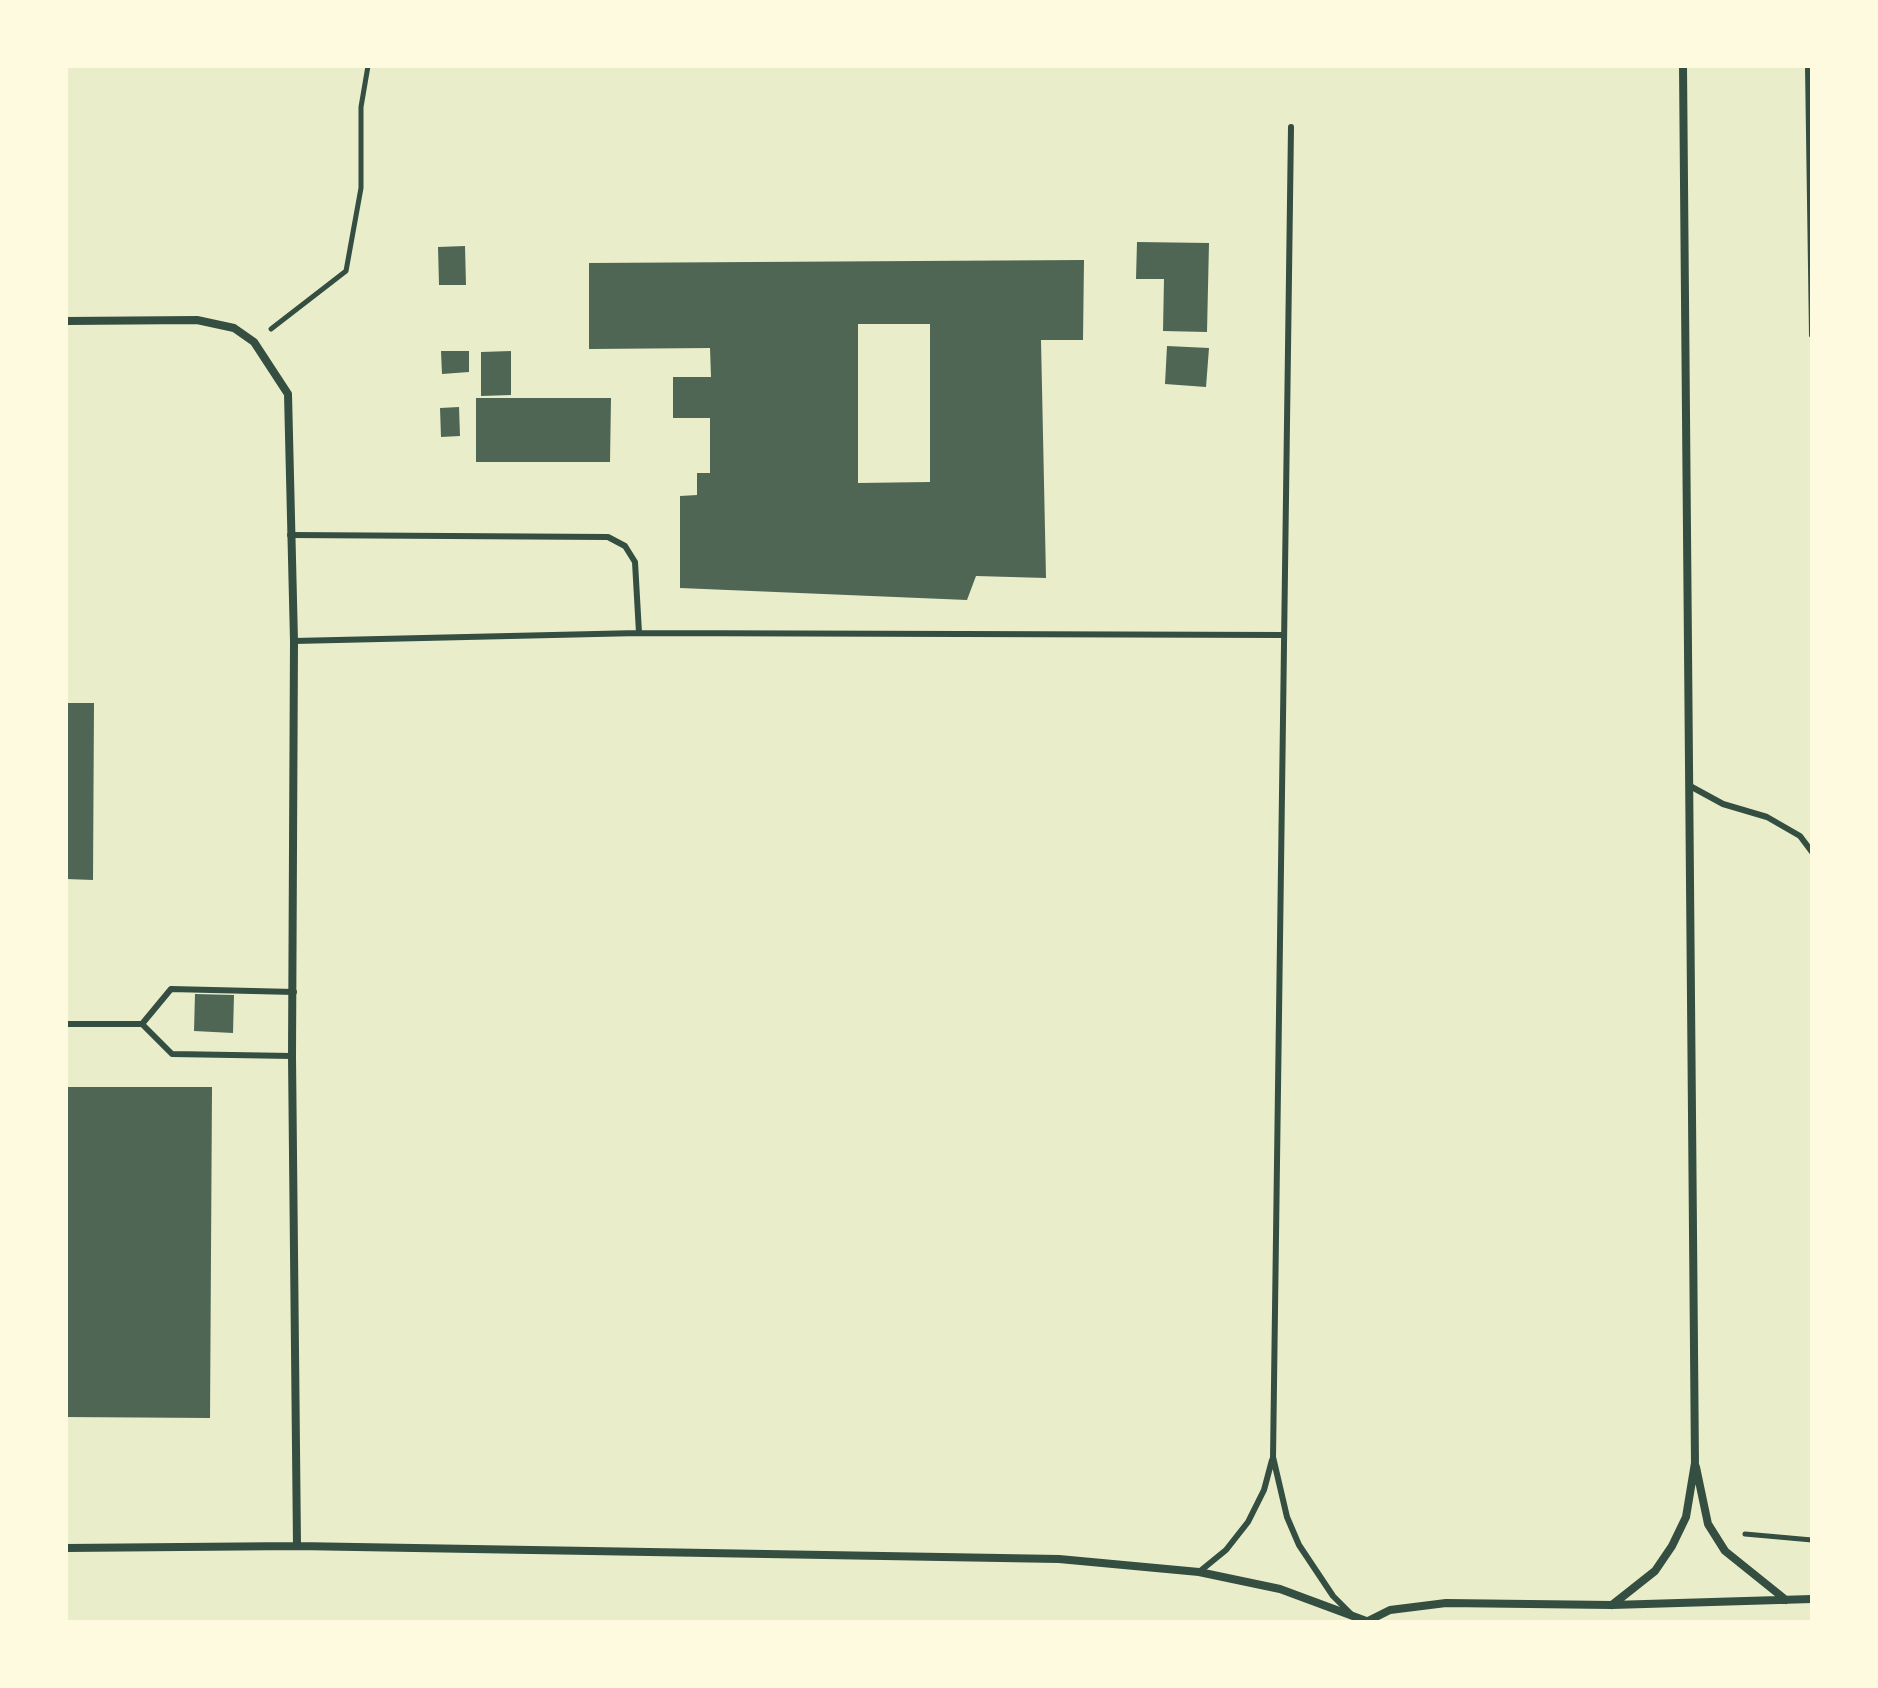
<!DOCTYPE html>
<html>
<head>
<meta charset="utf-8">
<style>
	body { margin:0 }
	#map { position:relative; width:1878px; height:1688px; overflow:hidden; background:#e9edc9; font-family:"PT Sans",sans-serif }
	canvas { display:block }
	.frame { position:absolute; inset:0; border:68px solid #fefae0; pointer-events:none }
</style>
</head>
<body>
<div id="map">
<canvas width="1878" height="1688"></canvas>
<div class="frame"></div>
</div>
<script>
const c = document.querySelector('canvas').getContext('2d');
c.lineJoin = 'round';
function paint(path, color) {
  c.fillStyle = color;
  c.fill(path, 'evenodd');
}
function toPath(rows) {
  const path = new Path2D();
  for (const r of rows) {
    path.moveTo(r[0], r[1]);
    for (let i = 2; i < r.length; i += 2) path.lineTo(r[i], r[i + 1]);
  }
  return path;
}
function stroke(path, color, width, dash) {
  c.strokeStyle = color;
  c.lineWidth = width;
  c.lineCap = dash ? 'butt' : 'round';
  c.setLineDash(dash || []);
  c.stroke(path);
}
paint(toPath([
	[1137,242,1209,243,1207,332,1163,331,1164,279,1136,279],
	[465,246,466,285,439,285,438,247],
	[1084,260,1083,340,1041,340,1046,578,976,576,967,600,680,588,680,496,697,495,697,473,710,473,710,418,673,418,673,377,711,377,710,348,589,349,589,263],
	[858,324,930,324,930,482,858,483],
	[1167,346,1209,348,1206,387,1165,384],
	[441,351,469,351,469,372,442,374],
	[511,351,511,395,481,396,481,352],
	[476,398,611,398,610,462,476,462],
	[459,407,460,436,441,437,440,408],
	[66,703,94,703,93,880,66,879],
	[195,994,234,995,233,1033,194,1031],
	[66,1087,212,1087,210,1418,66,1417]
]), '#4f6655');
stroke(toPath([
	[271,329,346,271,361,188,361,107,368,66],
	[1745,1534,1812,1540]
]), '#344e41', 5);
stroke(toPath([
	[1808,66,1812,335],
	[1291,127,1273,1457,1287,1517,1299,1545,1333,1596,1352,1615],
	[290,535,608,537,625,546,635,562,639,633],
	[294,641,639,633,1284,635],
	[1690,786,1723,804,1767,817,1800,836,1812,852],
	[66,1024,142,1024,172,1054,292,1056],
	[142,1024,171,989,294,992],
	[1199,1572,1226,1550,1248,1522,1264,1490,1272,1460]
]), '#344e41', 6);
stroke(toPath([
	[66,321,197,320,234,328,254,342,288,394,294,641,292,1056,297,1546],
	[1696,1467,1708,1524,1725,1551,1786,1600],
	[66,1548,297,1546,1059,1559,1199,1572,1280,1589,1369,1622],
	[1612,1605,1655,1571,1672,1546,1686,1517,1695,1463,1683,66],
	[1368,1621,1390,1610,1446,1603,1612,1605,1812,1599]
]), '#344e41', 8);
</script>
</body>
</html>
